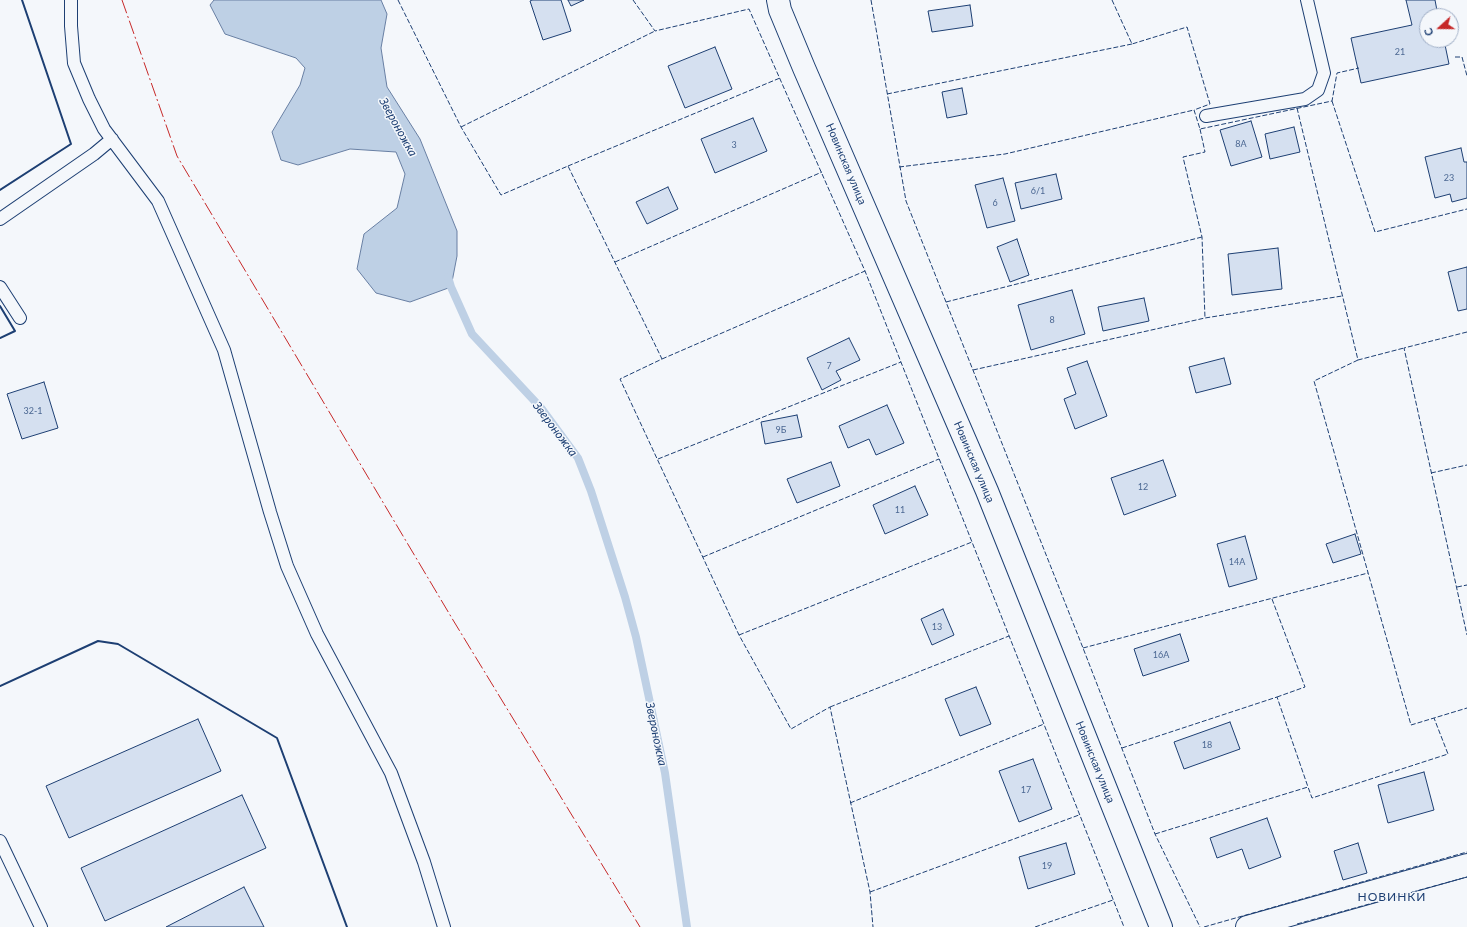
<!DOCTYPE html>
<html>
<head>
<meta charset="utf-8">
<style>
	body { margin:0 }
	#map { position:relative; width:1467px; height:927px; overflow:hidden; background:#f4f7fb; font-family:Lato,sans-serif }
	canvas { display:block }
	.north { position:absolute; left:1419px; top:8px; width:40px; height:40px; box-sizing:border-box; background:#f4f7fb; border:1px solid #9eadc5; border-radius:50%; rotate:249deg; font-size:11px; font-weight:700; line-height:16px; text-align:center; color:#1d3f73 }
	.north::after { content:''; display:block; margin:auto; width:14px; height:18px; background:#c62828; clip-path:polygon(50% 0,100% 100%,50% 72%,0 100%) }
</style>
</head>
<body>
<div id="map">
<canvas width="1467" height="927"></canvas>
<div class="north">С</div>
</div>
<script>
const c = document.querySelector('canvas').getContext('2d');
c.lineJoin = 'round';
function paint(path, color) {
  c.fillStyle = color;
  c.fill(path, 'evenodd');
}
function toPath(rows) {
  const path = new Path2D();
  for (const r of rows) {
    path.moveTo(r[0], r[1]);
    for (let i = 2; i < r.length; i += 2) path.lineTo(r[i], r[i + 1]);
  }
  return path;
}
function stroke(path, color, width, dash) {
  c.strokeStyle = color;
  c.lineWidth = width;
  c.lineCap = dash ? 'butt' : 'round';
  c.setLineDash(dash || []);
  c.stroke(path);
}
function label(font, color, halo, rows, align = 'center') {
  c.font = font + ' Lato,sans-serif';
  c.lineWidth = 3;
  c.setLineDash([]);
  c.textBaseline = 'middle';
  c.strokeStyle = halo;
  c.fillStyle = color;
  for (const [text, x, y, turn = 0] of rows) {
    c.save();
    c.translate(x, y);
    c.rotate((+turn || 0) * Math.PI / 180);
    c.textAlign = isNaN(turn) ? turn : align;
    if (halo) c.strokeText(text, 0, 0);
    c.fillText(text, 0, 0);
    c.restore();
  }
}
const water = toPath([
	[214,0,381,0,387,14,381,48,387,87,420,139,457,231,457,256,451,287,410,302,376,293,357,269,364,234,397,208,405,174,396,152,350,149,298,165,281,160,272,132,300,85,305,68,296,58,225,34,210,5,214,0]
]);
paint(water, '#bed0e5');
stroke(water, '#687fa3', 1);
stroke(toPath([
	[448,277,451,287,472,334,542,409,578,458,591,491,625,597,636,637,665,773,687,927]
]), '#bed0e5', 8);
const building = toPath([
	[532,0,561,0,571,31,543,40,530,1,532,0],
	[568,0,584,0,571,6,568,0],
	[1406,0,1435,0,1438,16,1427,16,1427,40,1444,40,1449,64,1361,83,1351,38,1412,25,1406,0],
	[970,5,973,26,932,32,928,11,970,5],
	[715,47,732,89,685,108,668,66,715,47],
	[962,88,967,114,947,118,942,92,962,88],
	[753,118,767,151,715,173,701,139,753,118],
	[1251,121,1262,157,1231,166,1220,130,1251,121],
	[1294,127,1300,152,1270,159,1265,134,1294,127],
	[1461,148,1464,162,1467,162,1467,198,1452,202,1450,194,1435,198,1425,157,1461,148],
	[1056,174,1062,199,1021,209,1015,183,1056,174],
	[1003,178,1015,221,987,228,975,185,1003,178],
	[668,187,678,209,647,224,636,202,668,187],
	[1017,239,1029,275,1010,282,997,247,1017,239],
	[1278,248,1282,289,1232,295,1228,254,1278,248],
	[1467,267,1467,309,1458,311,1448,272,1467,267],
	[1072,290,1085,334,1031,350,1018,305,1072,290],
	[1144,298,1149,321,1103,331,1098,307,1144,298],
	[849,338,860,360,836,371,841,380,822,390,807,358,849,338],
	[1224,358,1231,384,1196,393,1189,367,1224,358],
	[1087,361,1107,416,1075,429,1064,399,1076,394,1067,368,1087,361],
	[44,382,58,428,22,439,7,394,44,382],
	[887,405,904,443,876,455,869,439,848,448,839,426,887,405],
	[797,415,802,437,765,444,761,422,797,415],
	[1163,460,1176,496,1124,515,1111,478,1163,460],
	[831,462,840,486,797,503,787,479,831,462],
	[915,486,928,515,885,534,873,505,915,486],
	[1355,534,1361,554,1333,563,1326,544,1355,534],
	[1245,536,1257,579,1229,587,1217,544,1245,536],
	[943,609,954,635,932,645,921,619,943,609],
	[1180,634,1189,661,1143,676,1134,649,1180,634],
	[976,687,991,724,960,736,945,699,976,687],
	[198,719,221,771,69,838,46,786,198,719],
	[1230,722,1240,749,1184,769,1174,742,1230,722],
	[1033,759,1052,809,1019,822,999,771,1033,759],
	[1424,772,1434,810,1388,823,1378,785,1424,772],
	[242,795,266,848,105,921,81,868,242,795],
	[1267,818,1281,857,1249,869,1242,849,1217,858,1210,838,1267,818],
	[1066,843,1075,874,1028,889,1019,857,1066,843],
	[1358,843,1367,873,1343,880,1334,851,1358,843],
	[244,887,264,927,166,927,244,887]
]);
paint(building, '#d5e0f0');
stroke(building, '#1d3f73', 1);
const service = toPath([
	[71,0,71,26,74,63,89,99,104,129,158,201,224,350,270,512,287,566,317,634,391,773,424,862,444,927],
	[1206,116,1305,99,1318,90,1324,73,1307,0],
	[0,219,94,154,112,139],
	[0,287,20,318],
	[0,841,41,927]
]);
const minor = toPath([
	[778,0,780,10,804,68,987,491,1161,927],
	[1247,927,1467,865]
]);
stroke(service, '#1d3f73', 14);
stroke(minor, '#1d3f73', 24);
stroke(service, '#f4f7fb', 12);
stroke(minor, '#f4f7fb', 22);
stroke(toPath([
	[398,0,461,127,501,195,568,166,662,359,620,379,739,635,791,729,830,707,870,892,873,927],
	[633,0,655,31,749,9,865,271,1124,927],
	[871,0,906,201,1083,648,1155,834,1200,927],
	[1112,0,1132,44,1187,27,1210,104,1194,110,1200,129,1332,101,1337,73,1359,68],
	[1455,57,1462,57,1467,76],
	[887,94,1132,44],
	[1332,101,1375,232,1467,209],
	[1297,108,1358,360,1404,348],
	[461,127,655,31],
	[1200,129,1205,152,1183,157,1202,237,1205,318],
	[568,166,780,78],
	[899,167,1005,154,1194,110],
	[615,262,822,172],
	[946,302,1202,237],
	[1467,332,1404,348,1467,635],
	[662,359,865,271],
	[1358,360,1314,381,1411,725,1467,708],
	[973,370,1205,318,1342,296],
	[658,459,901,362],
	[1431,473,1467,465],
	[703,557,939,459],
	[1457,587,1467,585],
	[1272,599,1305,687,1277,697],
	[739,635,972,542],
	[1083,648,1368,573],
	[830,707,1009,636],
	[1122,748,1277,697,1308,787],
	[850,803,1044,724],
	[1155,834,1308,787,1312,798,1448,754,1434,718],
	[870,892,1079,815],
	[1297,924,1467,877],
	[1035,927,1113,900],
	[1204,927,1467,852]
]), '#1d3f73', 1, [5, 2]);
stroke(toPath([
	[0,190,71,144,22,0],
	[0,306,15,331,0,338],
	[0,686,98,641,118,644,277,738,347,927]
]), '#1d3f73', 2);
stroke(toPath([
	[122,0,177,156,453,620,640,927]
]), '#c62828', 1, [14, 3, 2, 3]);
label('9px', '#4b6792', null, [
	["21",1400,52],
	["8А",1241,144],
	["3",734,145],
	["23",1449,178],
	["6/1",1038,191],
	["6",995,203],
	["8",1052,320],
	["7",829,366],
	["32-1",33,411],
	["9Б",781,430],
	["12",1143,487],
	["11",900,510],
	["14А",1237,562],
	["13",937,627],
	["16А",1161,655],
	["18",1207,745],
	["17",1026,790],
	["19",1047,866]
]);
label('11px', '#1d3f73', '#f4f7fb', [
	["Новинская улица",846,164,67],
	["Новинская улица",974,462,67],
	["Новинская улица",1095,762,68]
]);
label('italic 12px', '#1d3f73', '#f4f7fb', [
	["Звероножка",398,127,61],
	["Звероножка",555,429,53],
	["Звероножка",656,734,78]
]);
c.letterSpacing = '1px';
label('12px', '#1d3f73', '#f4f7fb', [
	["НОВИНКИ",1392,897]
]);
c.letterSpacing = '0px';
</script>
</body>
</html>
